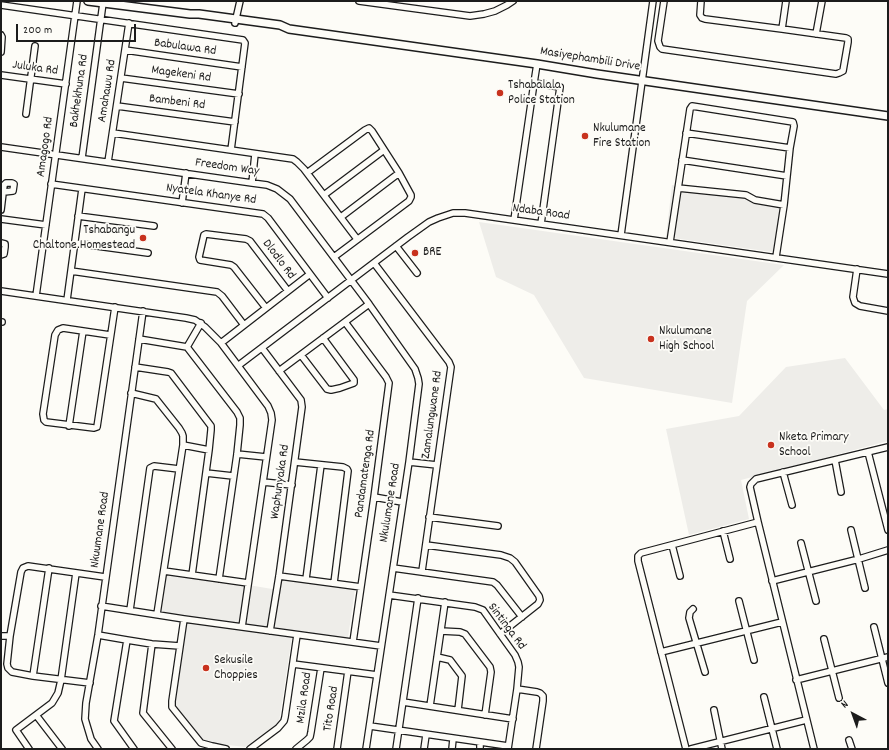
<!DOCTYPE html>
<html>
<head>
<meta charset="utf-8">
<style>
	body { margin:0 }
	#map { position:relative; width:889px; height:750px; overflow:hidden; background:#fdfcf7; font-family:Dekko,sans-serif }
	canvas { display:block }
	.frame { position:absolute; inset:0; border:2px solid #1c1c1c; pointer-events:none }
	.north { position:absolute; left:833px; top:694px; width:40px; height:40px; -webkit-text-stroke:3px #fdfcf7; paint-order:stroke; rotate:319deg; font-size:11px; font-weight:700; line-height:16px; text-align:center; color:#1c1c1c }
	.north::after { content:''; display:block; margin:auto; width:14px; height:18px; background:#1c1c1c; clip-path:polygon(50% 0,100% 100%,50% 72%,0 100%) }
	.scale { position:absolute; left:16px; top:24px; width:120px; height:18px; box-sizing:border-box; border:2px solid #1c1c1c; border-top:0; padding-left:5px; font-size:12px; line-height:14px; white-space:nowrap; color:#1c1c1c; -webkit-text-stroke:3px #fdfcf7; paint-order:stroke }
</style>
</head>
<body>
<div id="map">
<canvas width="889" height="750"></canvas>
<div class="frame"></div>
<div class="north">N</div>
<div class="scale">200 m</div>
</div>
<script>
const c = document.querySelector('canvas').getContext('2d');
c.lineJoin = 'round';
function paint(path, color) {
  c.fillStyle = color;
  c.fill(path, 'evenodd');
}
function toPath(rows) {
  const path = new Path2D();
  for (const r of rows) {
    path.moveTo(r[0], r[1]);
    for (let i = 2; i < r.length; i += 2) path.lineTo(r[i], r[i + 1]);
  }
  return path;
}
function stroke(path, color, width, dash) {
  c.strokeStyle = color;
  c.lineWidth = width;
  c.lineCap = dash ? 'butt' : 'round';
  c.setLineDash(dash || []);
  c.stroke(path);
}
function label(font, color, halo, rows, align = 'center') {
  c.font = font + ' Dekko,sans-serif';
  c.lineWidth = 3.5;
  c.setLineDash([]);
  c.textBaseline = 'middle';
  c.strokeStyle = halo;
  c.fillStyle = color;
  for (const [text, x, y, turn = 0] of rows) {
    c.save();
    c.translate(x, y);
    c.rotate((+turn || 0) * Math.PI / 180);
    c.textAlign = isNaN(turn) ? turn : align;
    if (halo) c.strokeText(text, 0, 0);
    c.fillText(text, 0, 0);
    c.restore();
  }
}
paint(toPath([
	[672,185,785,200,779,253,666,237],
	[479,222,784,265,747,301,732,403,584,378,534,295,496,277],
	[845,358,884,410,888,409,888,441,741,480,749,519,689,535,666,429,739,416,786,367],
	[166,571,278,590,280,579,355,589,348,638,293,630,279,722,245,747,202,742,175,705,186,617,160,613]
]), '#eeede9');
const minor = toPath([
	[359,1,470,16,484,14,495,11,507,5,513,1],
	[664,1,658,41,660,47,662,49,836,74,839,73,843,71,848,42,848,39,846,38,782,29,705,19,702,18,700,15,701,1],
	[1,5,243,40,245,43,231,150],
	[235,23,240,1],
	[782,29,786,1],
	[816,34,822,1],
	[1,35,2,37,1,52],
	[125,50,242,67],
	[1,75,66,84],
	[121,78,239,94],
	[534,83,537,64],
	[117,106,235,122],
	[26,114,35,46],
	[113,133,293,159,297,162,304,169,357,239],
	[686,133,790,148],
	[1,147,252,183,267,185,277,189,290,199,369,304,415,369,418,378,419,384,409,462,366,749],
	[82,158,103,3],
	[682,160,787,176],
	[108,162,129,23],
	[307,173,365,130,369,128,372,131,399,173,411,195,411,197,409,201,334,257],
	[252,183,255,154],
	[51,184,263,214,268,218,328,298],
	[678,188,746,195,755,200,784,205],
	[324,195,384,150],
	[182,203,186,173],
	[1,210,4,185,6,183,12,183,14,184,13,191,4,192],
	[78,216,154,226],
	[341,217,399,173],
	[1,219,46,225],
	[514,220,534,83,560,87,541,224],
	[621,235,653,1],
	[670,242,690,109,692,106,793,122,794,126,790,148,784,205,776,257],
	[1,243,5,244,5,247,4,254,1,255],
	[75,243,148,253],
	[396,246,417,273],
	[374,263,449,362,451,367,422,571],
	[857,269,853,297,855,303,860,306,888,311],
	[71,271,217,292,222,296,244,325],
	[1,291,186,318,195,320,205,327,221,343,268,406,271,413,272,420,242,627],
	[36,296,77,1],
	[67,300,82,189],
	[266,308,234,267,231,265,200,260,199,257,204,235,206,234,246,239,250,241,288,291],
	[1,322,2,322],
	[345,322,386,377,389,383,374,497,353,642],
	[110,335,63,328,58,330,55,335,43,414,44,420,46,422,94,428,97,427,115,307],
	[139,339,187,347,237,412,240,418,240,425,237,454,219,579],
	[221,343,310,274],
	[187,347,201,323],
	[262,348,301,400,302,407,279,576,270,631],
	[301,355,327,389,331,390,340,388,354,383,354,380,323,338],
	[239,365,408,237,429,222,438,218,453,213,465,213,888,274],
	[135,367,168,372,171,373,211,426,211,430,209,450,192,575],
	[279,371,369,304],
	[131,393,156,399,179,428,182,433,183,436,183,445,157,614],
	[69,426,83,331],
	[183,445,209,450],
	[868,452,888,530],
	[237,454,266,457],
	[835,460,841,492],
	[295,462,343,467,347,469,348,471,334,583],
	[409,462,437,465],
	[783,472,792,505],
	[206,473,233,476],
	[263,482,292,485],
	[374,497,402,502],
	[429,517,498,526],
	[851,530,865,588],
	[723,531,730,559],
	[801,543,816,601],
	[426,545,501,555,510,558,515,562,539,596,540,600,538,604,500,634],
	[672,545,680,576],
	[393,568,493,582,497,585,522,617],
	[164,571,248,583],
	[279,576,361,587],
	[306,579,321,465],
	[772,581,859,559,888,550],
	[389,595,475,607,483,610,500,634,515,655,518,662,519,667,517,689,508,749],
	[739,601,754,660],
	[101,606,184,619,381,646],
	[693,609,690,612,689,618,705,672],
	[130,610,150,468,154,466,179,469],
	[184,619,172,701,172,707,201,743,212,746,226,749],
	[874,627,888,683],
	[441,631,460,632,465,634,490,667,491,672,485,715],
	[98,635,127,640,152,644,180,646],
	[1,636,10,636],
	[824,639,839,698],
	[127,640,114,721,134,749],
	[152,644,143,713,172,749],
	[661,652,782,622],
	[437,657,450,660,462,676,458,710],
	[293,664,377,675],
	[33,676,49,568],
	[796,680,888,657],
	[90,683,33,676,12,672,8,668,7,664,10,636,21,572,23,568,28,566,105,577],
	[517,689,537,692,540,693,543,696,543,701,536,749],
	[764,697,777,749],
	[403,702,513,719],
	[430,706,445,602],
	[714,710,722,749],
	[36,715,62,749],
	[370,726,508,746],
	[849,740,852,749],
	[29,749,16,730,52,703,58,693,61,680,76,573],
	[98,749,91,739,85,719,86,703,98,635,143,311],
	[250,749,278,728,284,721,285,717,297,635],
	[296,749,307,740,310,737,311,732,321,668],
	[337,749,348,671],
	[396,749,418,598],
	[424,749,426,735],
	[452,749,453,739],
	[480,749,480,743],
	[686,749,638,561,638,556,641,553,758,522],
	[691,749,806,720],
	[814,749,758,522,750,487,751,484,756,479,888,447]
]);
const major = toPath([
	[88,1,190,14,199,14,280,25,289,29,537,64,597,74,888,116]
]);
stroke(minor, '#1c1c1c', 8);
stroke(major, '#1c1c1c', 10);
stroke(minor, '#fdfcf7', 5.5);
stroke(major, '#fdfcf7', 7);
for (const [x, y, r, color] of [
	[500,93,4,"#c8321e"],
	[585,136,4,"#c8321e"],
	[143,238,4,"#c8321e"],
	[415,253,4,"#c8321e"],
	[651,339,4,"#c8321e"],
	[771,445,4,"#c8321e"],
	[206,668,4,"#c8321e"]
]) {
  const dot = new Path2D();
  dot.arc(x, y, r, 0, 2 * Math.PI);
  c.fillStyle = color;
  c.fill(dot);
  stroke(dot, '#fdfcf7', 1.5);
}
label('13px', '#1c1c1c', '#fdfcf7', [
	["Babulawa Rd",185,48,8],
	["Masiyephambili Drive",590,60,9],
	["Juluka Rd",35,69,8],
	["Magekeni Rd",181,75,8],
	["Bakhekhuna Rd",80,91,-82],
	["Amahawu Rd",108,91,-81],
	["Bambeni Rd",177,103,7],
	["Amagogo Rd",46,147,-82],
	["Freedom Way",227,168,8],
	["Nyatela Khanye Rd",211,195,8],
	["Ndaba Road",541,213,8],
	["Dlodlo Rd",278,260,53],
	["Zamalungwane Rd",433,415,-82],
	["Pandamatenga Rd",366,474,-82],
	["Waphunyaka Rd",281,482,-82],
	["Nkulumane Road",391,503,-81],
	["Nkuumane Road",101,530,-82],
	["Sintinga Rd",506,627,53],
	["Mzila Road",305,698,-82],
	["Tito Road",332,709,-81]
]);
label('13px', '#1c1c1c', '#fdfcf7', [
	["Tshabalala",508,86],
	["Police Station",508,101],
	["Nkulumane",593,129],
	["Fire Station",593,144],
	["Tshabangu",135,231,"right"],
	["Chaltone Homestead",135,246,"right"],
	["BRE",423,253],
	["Nkulumane",659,332],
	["High School",659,347],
	["Nketa Primary",779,438],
	["School",779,453],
	["Sekusile",214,661],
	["Choppies",214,676]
], 'left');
</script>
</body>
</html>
